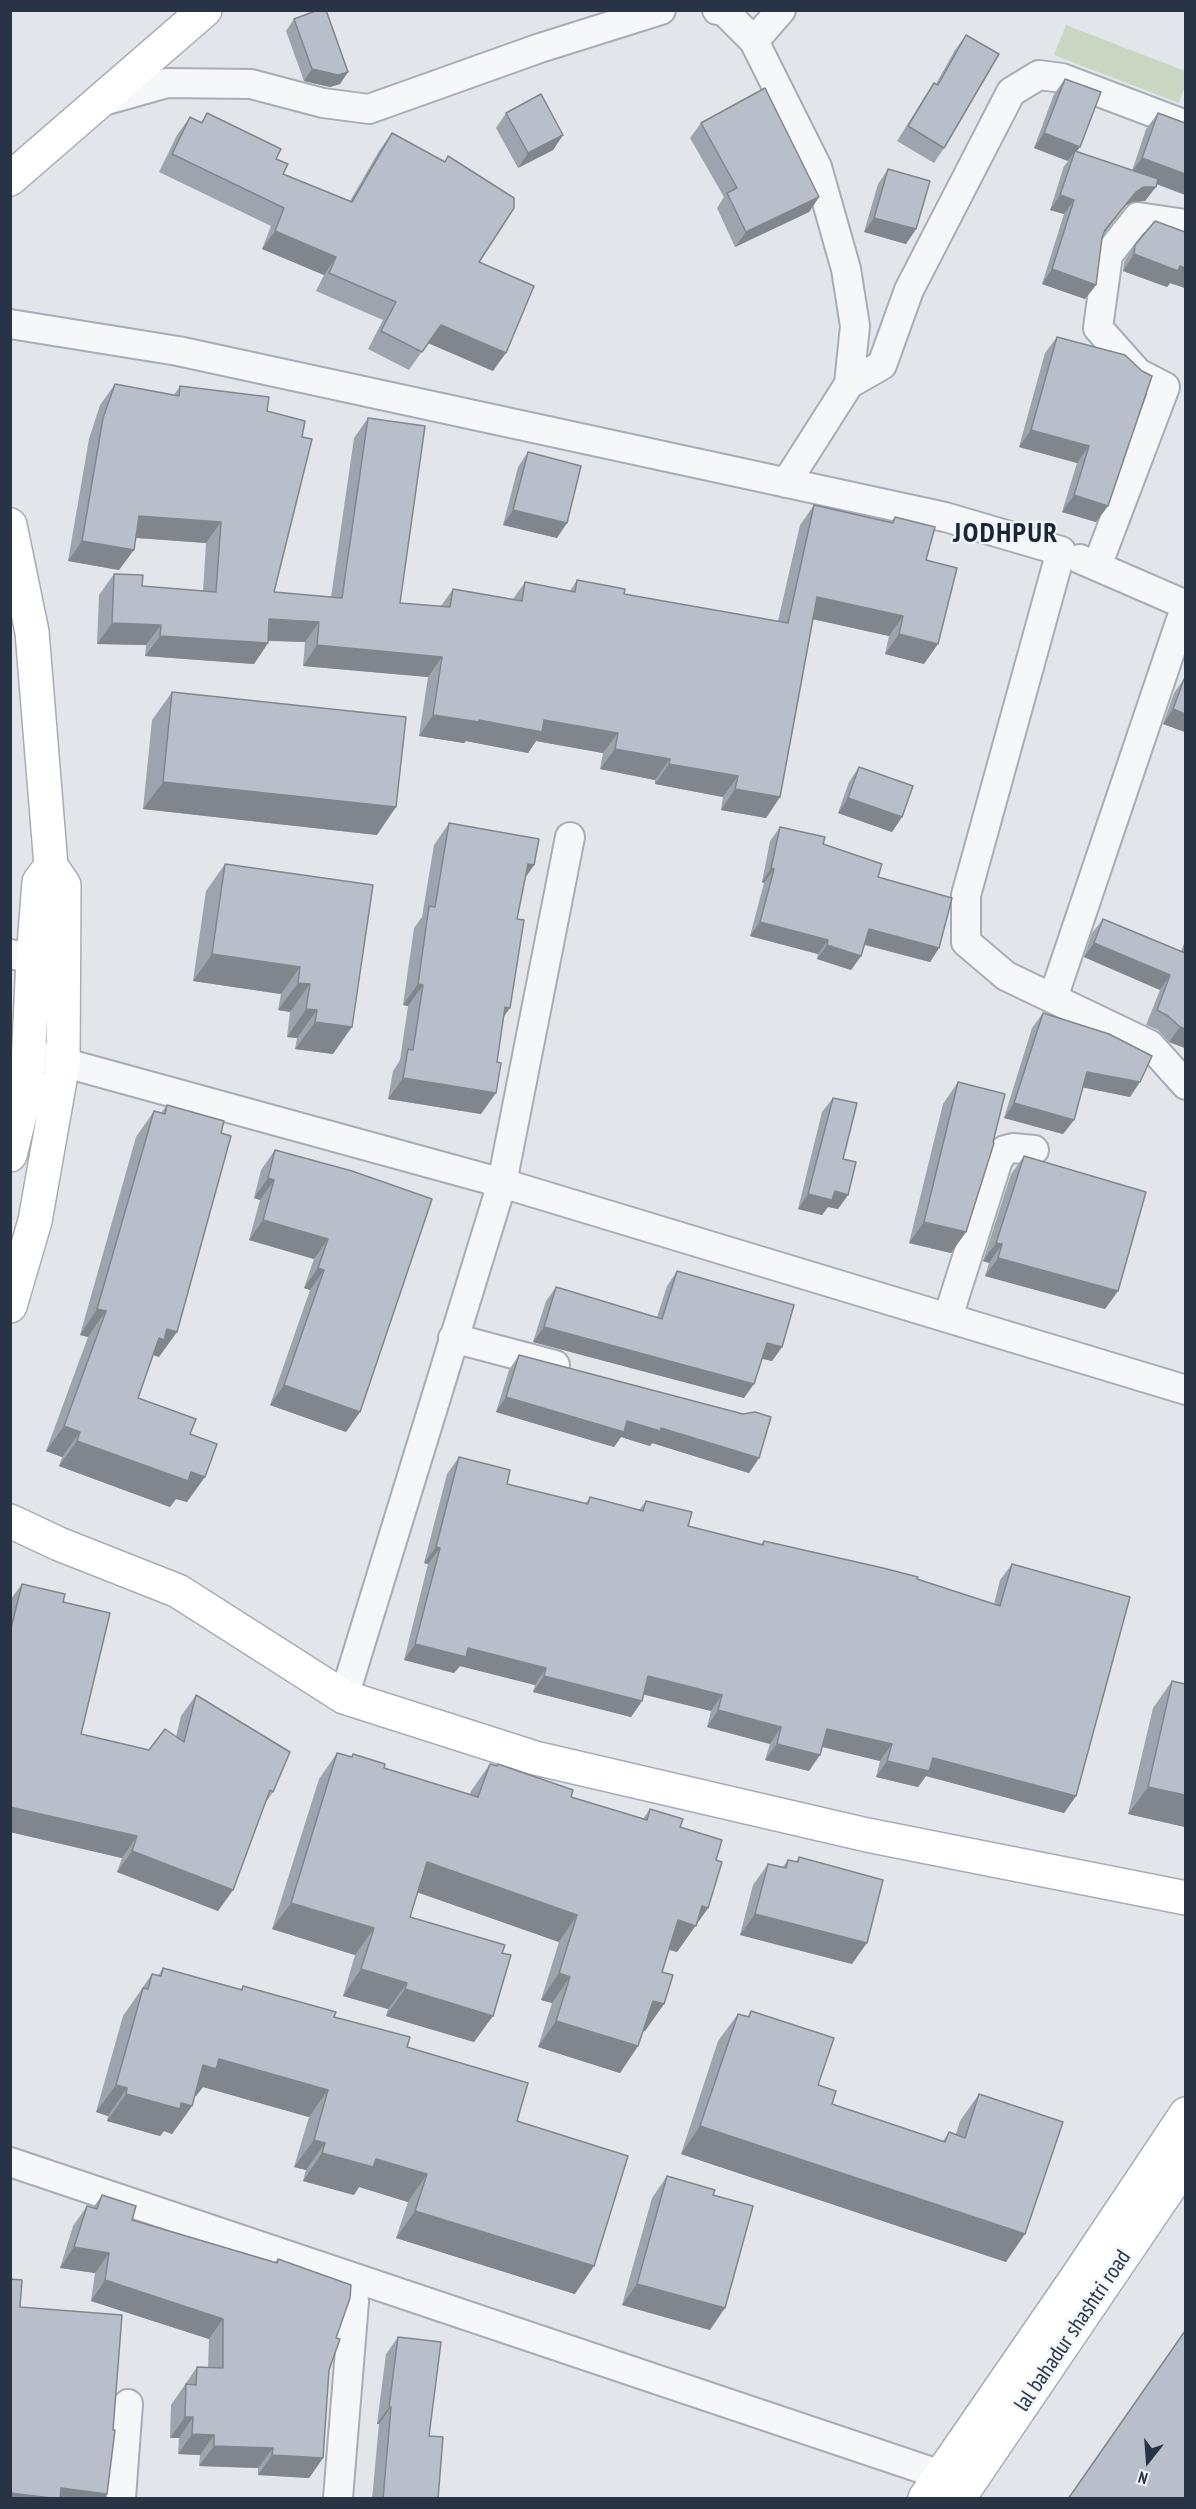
<!DOCTYPE html>
<html>
<head>
<meta charset="utf-8">
<style>
	body { margin:0 }
	#map { position:relative; width:1196px; height:2509px; overflow:hidden; background:#e2e6eb; font-family:"PT Sans Narrow",sans-serif }
	canvas { display:block }
	.frame { position:absolute; inset:0; border:12px solid #283445; pointer-events:none }
	.north { position:absolute; left:1118px; top:2431px; width:60px; height:60px; -webkit-text-stroke:4px #f2f5f8; paint-order:stroke; rotate:197deg; font-size:16px; font-weight:700; line-height:24px; text-align:center; color:#283445 }
	.north::after { content:''; display:block; margin:auto; width:21px; height:27px; background:#283445; clip-path:polygon(50% 0,100% 100%,50% 72%,0 100%) }
</style>
</head>
<body>
<div id="map">
<canvas width="1196" height="2509"></canvas>
<div class="frame"></div>
<div class="north">N</div>
</div>
<script>
const c = document.querySelector('canvas').getContext('2d');
c.lineJoin = 'round';
function paint(path, color) {
  c.fillStyle = color;
  c.fill(path, 'evenodd');
}
function toPath(rows) {
  const path = new Path2D();
  for (const r of rows) {
    path.moveTo(r[0], r[1]);
    for (let i = 2; i < r.length; i += 2) path.lineTo(r[i], r[i + 1]);
  }
  return path;
}
function stroke(path, color, width, dash) {
  c.strokeStyle = color;
  c.lineWidth = width;
  c.lineCap = dash ? 'butt' : 'round';
  c.setLineDash(dash || []);
  c.stroke(path);
}
function label(font, color, halo, rows, align = 'center') {
  c.font = font + ' "PT Sans Narrow",sans-serif';
  c.lineWidth = 4.5;
  c.setLineDash([]);
  c.textBaseline = 'middle';
  c.strokeStyle = halo;
  c.fillStyle = color;
  for (const [text, x, y, turn = 0] of rows) {
    c.save();
    c.translate(x, y);
    c.rotate((+turn || 0) * Math.PI / 180);
    c.textAlign = isNaN(turn) ? turn : align;
    if (halo) c.strokeText(text, 0, 0);
    c.fillText(text, 0, 0);
    c.restore();
  }
}
paint(toPath([
	[1066,25,1185,71,1185,86,1179,103,1054,55]
]), '#c8d6c2');
const street = toPath([
	[717,10,724,11,754,41],
	[781,10,754,41,817,167,846,269,855,326,849,384,786,483],
	[103,101,167,83,251,84,323,103,369,109,540,48,661,10],
	[10,324,178,351,945,517,1061,551,966,895,966,942,1006,976,1150,1045,1186,1085],
	[849,384,882,365,909,290,1011,92,1039,75,1062,78,1186,125],
	[1080,559,1186,605],
	[1097,566,1165,387,1138,373,1098,328,1108,255,1138,217,1186,224],
	[10,954,33,959],
	[1053,998,1186,605],
	[29,1053,502,1183,1186,1390],
	[948,1317,998,1160,1005,1150,1013,1148,1034,1150],
	[453,1338,555,1365],
	[344,1697,502,1183,570,837],
	[10,2162,941,2475],
	[121,2498,128,2404],
	[338,2498,354,2302,352,2278]
]);
const secondary = toPath([
	[10,179,205,10],
	[10,525,32,632,51,866,64,885,63,1063,35,1221,10,1306],
	[10,1155,27,1087,33,959,39,882,51,866],
	[10,1521,59,1544,178,1591,344,1697,535,1758,867,1835,1186,1898],
	[925,2498,1075,2280,1186,2114],
	[959,2498,1186,2163]
]);
stroke(street, '#a6adb6', 32);
stroke(secondary, '#a6adb6', 36);
stroke(street, '#f5f7f9', 28);
stroke(secondary, '#fff', 33);
paint(toPath([
	[294,19,348,72,340,84,330,87,304,81,286,31],
	[966,35,944,148,934,163,897,141,924,98,934,83,936,84,955,50],
	[1065,79,1077,152,1132,171,1146,129,1158,113,1157,184,1145,201,1132,202,1125,206,1104,234,1102,238,1096,285,1085,299,1042,284,1064,214,1050,210,1064,166,1068,161,1034,148,1054,94],
	[207,113,276,159,283,174,350,201,379,151,392,133,479,262,493,371,428,343,409,370,368,349,383,320,316,291,324,275,262,249,271,226,159,172,177,135,190,117,201,122],
	[506,113,563,135,553,150,518,168,496,128],
	[701,123,819,197,809,212,735,247,717,208,724,197,690,138],
	[888,169,916,229,906,244,864,232,878,184],
	[1185,232,1185,288,1170,283,1167,287,1123,271,1124,262,1135,245],
	[1057,337,1108,506,1096,522,1062,512,1077,463,1019,447,1045,353],
	[115,384,174,395,180,386,267,411,302,437,274,592,331,597,354,438,368,418,400,603,441,606,453,589,513,599,525,582,570,591,577,580,624,594,778,621,800,525,814,505,891,522,895,517,926,560,924,664,885,654,889,636,813,619,780,797,766,818,721,810,723,797,655,784,655,780,600,769,603,753,536,741,528,753,466,741,464,743,419,736,428,677,303,666,305,642,268,641,268,643,254,664,145,656,146,645,97,644,99,595,114,574,142,586,203,591,206,543,136,538,119,570,68,561,89,439,100,405],
	[528,452,557,538,503,525,518,467],
	[1184,679,1185,732,1163,724,1174,693],
	[172,692,377,835,143,809,152,720],
	[859,767,902,817,892,832,838,813,849,782],
	[449,823,534,865,525,878,517,919,504,1017,481,1114,388,1099,393,1071,400,1060,408,1006,403,1005,414,928,422,917,434,845],
	[780,827,823,844,878,877,939,948,930,962,864,945,861,956,851,970,817,959,818,954,750,936,764,883,762,882,770,841],
	[225,864,373,885,333,1054,295,1049,297,1038,287,1037,290,1012,278,1010,281,994,193,981,206,891],
	[1103,919,1181,952,1185,940,1185,1048,1169,1042,1158,1030,1146,1025,1160,990,1084,957,1092,933],
	[1043,1013,1130,1097,1082,1087,1074,1120,1063,1134,1004,1118,1032,1028],
	[958,1082,966,1232,951,1253,909,1243,943,1104],
	[833,1098,848,1195,838,1209,828,1207,822,1215,798,1209,822,1112],
	[167,1105,159,1357,153,1355,138,1398,190,1434,187,1502,176,1499,170,1507,59,1466,62,1457,46,1451,88,1337,80,1335,136,1137,154,1111,161,1113],
	[275,1150,352,1171,360,1412,346,1432,270,1405,310,1290,304,1288,314,1259,249,1240,260,1200,254,1198,261,1170],
	[1024,1156,1118,1291,1105,1309,985,1276,989,1263,983,1261,1011,1174],
	[677,1271,782,1347,772,1361,762,1359,744,1398,533,1342,546,1301,556,1287,657,1317,667,1286],
	[519,1355,759,1458,749,1473,652,1443,650,1446,621,1437,614,1447,496,1412,509,1370],
	[459,1457,507,1484,585,1504,590,1497,639,1510,646,1501,688,1526,761,1544,764,1541,917,1579,994,1604,1000,1580,1012,1564,1076,1796,1064,1813,926,1776,918,1787,876,1777,880,1761,822,1747,809,1771,765,1760,770,1744,707,1727,711,1711,644,1694,642,1701,631,1717,533,1692,535,1685,460,1666,454,1673,404,1660,428,1564,424,1563,447,1474],
	[22,1584,63,1602,81,1734,149,1750,176,1737,181,1716,196,1695,273,1792,264,1805,233,1890,218,1911,117,1872,122,1858,10,1832,10,1600],
	[1172,1681,1185,1684,1185,1827,1128,1814,1153,1708],
	[337,1753,351,1757,353,1754,384,1768,470,1794,471,1791,490,1764,497,1766,498,1764,571,1797,643,1819,650,1809,680,1827,716,1860,708,1908,677,1952,669,1950,662,1972,664,2004,645,2031,644,2030,638,2046,620,2073,538,2047,552,2003,541,2000,559,1942,417,1892,410,1917,474,2042,386,2016,388,2009,343,1996,355,1955,272,1929,319,1779],
	[799,1857,852,1964,740,1935,753,1885,768,1864,782,1868,788,1860,796,1862],
	[163,1968,241,1989,243,1986,334,2017,407,2047,517,2121,575,2294,396,2238,408,2202,359,2187,354,2195,303,2181,306,2170,294,2167,309,2117,203,2087,196,2096,195,2096,192,2106,172,2134,164,2131,160,2136,107,2121,108,2116,96,2112,123,2016,152,1974,158,1976],
	[751,2011,818,2085,832,2104,943,2141,949,2132,956,2134,960,2121,979,2094,1006,2262,681,2154,718,2041,738,2014,747,2017],
	[667,2176,710,2330,622,2305,652,2198],
	[102,2195,132,2220,275,2262,278,2259,336,2338,329,2370,323,2458,309,2478,258,2475,258,2468,199,2466,200,2455,178,2454,179,2438,170,2438,171,2405,197,2367,208,2367,209,2339,91,2301,95,2273,60,2268,73,2226,87,2206,93,2208],
	[398,2337,429,2436,438,2499,372,2499,379,2424,377,2424,386,2354]
]), '#9ea4ae');
paint(toPath([
	[312,69,348,72,340,84,330,87,304,81],
	[1044,133,1080,147,1072,158,1075,151,1068,161,1034,148],
	[563,135,553,150,518,168,528,153],
	[1142,158,1185,174,1185,195,1130,174],
	[1143,187,1156,187,1145,201,1132,202,1125,206,1095,245,1105,230,1136,192],
	[1060,195,1074,200,1064,214,1050,210],
	[819,197,809,212,735,247,746,232],
	[874,218,916,229,906,244,864,232],
	[275,231,336,257,324,275,262,249],
	[1134,254,1185,268,1185,288,1170,283,1167,287,1123,271],
	[1052,269,1096,285,1085,299,1042,284],
	[441,325,506,353,493,371,428,343],
	[1031,430,1089,446,1077,463,1019,447],
	[1074,495,1108,506,1096,522,1062,512],
	[513,510,567,523,557,538,503,525],
	[139,516,221,522,206,543,125,537],
	[82,541,134,550,119,570,68,561],
	[817,597,903,616,889,636,803,617],
	[269,619,319,622,305,642,255,640],
	[112,623,161,625,146,645,97,644],
	[899,634,938,644,924,664,885,654],
	[160,636,268,643,254,664,145,656],
	[317,645,442,657,428,677,303,666],
	[1173,709,1185,714,1185,732,1163,724],
	[433,715,479,720,544,720,618,733,603,753,536,741,528,753,466,741,464,743,419,736],
	[615,749,670,759,655,780,600,769],
	[669,764,738,776,723,797,655,784],
	[163,782,396,807,377,835,143,809],
	[735,789,780,797,766,818,721,810],
	[848,798,902,817,892,832,838,813],
	[528,864,534,865,519,886],
	[771,868,774,869,764,883,762,882],
	[760,922,828,940,818,954,750,936],
	[869,929,939,948,930,962,859,943],
	[1094,943,1170,975,1160,990,1084,957],
	[827,945,861,956,851,970,817,959],
	[212,954,300,967,281,994,193,981],
	[298,983,310,984,290,1012,278,1010],
	[418,984,423,985,408,1006,403,1005],
	[505,1007,510,1008,495,1029],
	[306,1009,317,1010,297,1038,287,1037],
	[315,1022,352,1027,333,1054,295,1049],
	[1180,1027,1185,1029,1185,1048,1169,1042],
	[1087,1072,1140,1082,1130,1097,1076,1086],
	[403,1078,496,1093,481,1114,388,1099],
	[1014,1103,1074,1120,1063,1134,1004,1118],
	[268,1178,274,1180,260,1200,254,1198],
	[835,1191,848,1195,838,1209,828,1207,822,1215,798,1209,808,1194],
	[263,1220,328,1239,314,1259,249,1240],
	[924,1222,966,1232,951,1253,909,1243],
	[996,1243,1002,1244,989,1263,983,1261],
	[998,1258,1118,1291,1105,1309,985,1276],
	[318,1268,324,1270,310,1290,304,1288],
	[97,1309,106,1311,88,1337,80,1335],
	[544,1327,754,1384,744,1398,533,1342],
	[167,1329,177,1332,159,1357,153,1355,159,1338],
	[767,1343,782,1347,772,1361,756,1357],
	[284,1385,360,1412,346,1432,270,1405],
	[506,1397,661,1428,759,1458,749,1473,652,1443,650,1446,621,1437,614,1447,496,1412],
	[64,1426,80,1432,62,1457,46,1451],
	[77,1441,191,1472,205,1477,187,1502,176,1499,170,1507,59,1466],
	[436,1547,440,1548,428,1564,424,1563],
	[415,1644,468,1648,546,1668,535,1685,460,1666,454,1673,404,1660],
	[544,1676,642,1701,631,1717,533,1692],
	[648,1676,722,1695,711,1711,637,1693],
	[718,1710,781,1727,770,1744,707,1727],
	[827,1729,892,1744,880,1761,815,1745],
	[777,1744,820,1755,809,1771,765,1760],
	[933,1758,1076,1796,1064,1813,926,1776,918,1787,876,1777,887,1761],
	[1148,1787,1185,1795,1185,1827,1128,1814],
	[10,1807,137,1836,122,1858,10,1832],
	[132,1851,233,1890,218,1911,117,1872],
	[427,1862,577,1915,559,1942,408,1889],
	[291,1903,374,1928,355,1955,272,1929],
	[702,1906,708,1908,677,1952,660,1947,678,1920],
	[755,1914,867,1943,852,1964,740,1935],
	[361,1969,407,1983,388,2009,343,1996],
	[559,1973,570,1977,552,2003,541,2000],
	[405,1989,493,2016,474,2042,386,2016],
	[653,2001,664,2004,645,2031,635,2028],
	[556,2021,638,2046,620,2073,538,2047],
	[219,2059,328,2090,309,2117,203,2087,196,2096,184,2093,203,2065],
	[116,2085,127,2088,108,2116,96,2112],
	[126,2094,181,2103,192,2106,172,2134,164,2131,160,2136,107,2121],
	[700,2126,1025,2234,1006,2262,681,2154],
	[314,2140,325,2143,306,2170,294,2167],
	[322,2153,376,2159,427,2174,408,2202,359,2187,354,2195,303,2181],
	[415,2211,594,2266,575,2294,396,2238],
	[74,2247,109,2253,95,2273,60,2268],
	[105,2280,223,2319,209,2339,91,2301],
	[637,2284,725,2308,710,2330,622,2305],
	[389,2407,391,2407,379,2424,377,2424],
	[185,2417,193,2417,179,2438,170,2438],
	[192,2434,214,2435,200,2455,178,2454],
	[214,2446,273,2448,258,2468,199,2466],
	[272,2455,323,2458,309,2478,258,2475],
	[61,2488,107,2494,104,2499,10,2499,10,2493]
]), '#81868d');
const building = toPath([
	[318,10,326,10,348,72,338,75,312,69,294,19,318,10],
	[966,35,999,54,944,148,908,126,934,83,938,85,966,35],
	[1065,79,1101,92,1080,147,1044,133,1065,79],
	[765,88,819,197,746,232,727,193,737,188,701,123,765,88],
	[541,94,563,135,528,153,506,113,541,94],
	[207,113,281,149,276,159,288,164,283,174,352,202,392,133,445,162,448,156,514,198,514,208,479,262,534,286,506,353,441,325,422,352,381,331,396,302,329,273,336,257,275,231,284,208,172,154,190,117,202,123,207,113],
	[1158,113,1185,123,1185,174,1142,158,1158,113],
	[1075,151,1158,179,1156,187,1143,187,1136,192,1105,230,1102,238,1096,285,1052,269,1074,200,1060,195,1075,151],
	[888,169,930,181,916,229,874,218,888,169],
	[1155,221,1185,232,1185,268,1180,266,1178,271,1134,254,1135,245,1155,221],
	[1057,337,1125,355,1142,371,1152,376,1108,506,1074,495,1089,446,1031,430,1057,337],
	[115,384,179,396,180,386,269,397,267,411,305,421,302,437,312,439,274,592,342,598,368,418,425,426,400,603,450,607,453,589,522,601,525,582,575,592,577,580,625,589,624,594,788,623,814,505,893,523,895,517,935,527,926,560,957,568,938,644,899,634,903,616,817,597,780,797,735,789,738,776,669,764,670,759,615,749,618,733,544,720,542,732,479,720,479,722,433,715,442,657,317,645,319,622,269,619,268,643,160,636,161,625,112,623,114,574,143,575,142,586,216,592,221,522,139,516,134,550,82,541,103,418,115,384],
	[528,452,581,466,567,523,513,510,528,452],
	[1184,679,1185,679,1185,714,1173,709,1184,679],
	[172,692,406,717,396,807,163,782,172,692],
	[859,767,913,786,902,817,848,798,859,767],
	[449,823,539,839,534,865,528,864,517,919,524,920,510,1008,505,1007,497,1062,501,1063,496,1093,403,1078,408,1049,413,1050,423,985,418,984,429,906,435,907,449,823],
	[780,827,825,837,823,844,882,864,878,877,952,898,939,948,869,929,861,956,827,945,828,940,760,922,774,869,771,868,780,827],
	[225,864,373,885,352,1027,315,1022,317,1010,306,1009,310,984,298,983,300,967,212,954,225,864],
	[1103,919,1185,953,1185,952,1185,1029,1180,1027,1168,1016,1157,1010,1170,975,1094,943,1103,919],
	[1043,1013,1109,1034,1152,1056,1140,1082,1087,1072,1074,1120,1014,1103,1043,1013],
	[958,1082,1005,1094,993,1142,994,1143,966,1232,924,1222,958,1082],
	[833,1098,857,1103,843,1159,856,1162,848,1195,835,1191,832,1200,808,1194,833,1098],
	[167,1105,224,1121,221,1133,231,1136,177,1332,167,1329,164,1340,159,1338,138,1398,196,1419,190,1434,217,1444,205,1477,191,1472,188,1481,77,1441,80,1432,64,1426,106,1311,97,1309,154,1111,165,1114,167,1105],
	[275,1150,352,1171,432,1199,360,1412,284,1385,324,1270,318,1268,328,1239,263,1220,274,1180,268,1178,275,1150],
	[1024,1156,1146,1192,1118,1291,998,1258,1002,1244,996,1243,1024,1156],
	[677,1271,794,1305,782,1347,767,1343,754,1384,544,1327,556,1287,662,1319,677,1271],
	[519,1355,743,1414,755,1412,771,1417,759,1458,661,1428,660,1431,627,1421,624,1432,506,1397,519,1355],
	[459,1457,510,1470,507,1484,588,1504,590,1497,643,1511,646,1501,692,1512,688,1526,763,1545,764,1541,883,1568,918,1577,917,1579,1000,1606,1012,1564,1130,1597,1076,1796,933,1758,929,1771,887,1761,892,1744,827,1729,820,1755,777,1744,781,1727,718,1710,722,1695,648,1676,642,1701,544,1676,546,1668,468,1648,466,1657,415,1644,440,1548,436,1547,459,1457],
	[22,1584,65,1594,63,1602,110,1613,81,1734,149,1750,165,1729,184,1742,196,1695,290,1752,273,1792,270,1790,233,1890,132,1851,137,1836,10,1807,10,1632,22,1584],
	[1172,1681,1185,1684,1185,1795,1148,1787,1172,1681],
	[337,1753,352,1757,353,1754,385,1764,384,1768,478,1797,490,1764,497,1766,498,1764,573,1790,571,1797,647,1820,650,1809,683,1819,680,1827,722,1840,716,1860,722,1862,708,1908,702,1906,696,1926,678,1920,662,1972,673,1975,664,2004,653,2001,638,2046,556,2021,570,1977,559,1973,577,1915,427,1862,410,1917,505,1945,502,1953,511,1955,493,2016,405,1989,407,1983,361,1969,374,1928,291,1903,337,1753],
	[799,1857,883,1880,867,1943,755,1914,768,1864,786,1868,788,1860,798,1862,799,1857],
	[163,1968,242,1990,243,1986,336,2012,334,2017,410,2037,407,2047,528,2083,517,2121,628,2156,594,2266,415,2211,427,2174,376,2159,373,2167,322,2153,325,2143,314,2140,328,2090,219,2059,216,2069,203,2065,192,2106,181,2103,180,2109,126,2094,127,2088,116,2085,143,1988,148,1989,152,1974,161,1976,163,1968],
	[751,2011,834,2038,818,2085,836,2091,832,2104,945,2142,949,2132,965,2138,979,2094,1063,2122,1025,2234,700,2126,738,2014,749,2017,751,2011],
	[667,2176,715,2190,713,2195,753,2206,725,2308,637,2284,667,2176],
	[102,2195,136,2206,132,2220,277,2263,278,2259,351,2285,350,2298,336,2338,340,2339,329,2370,323,2458,272,2455,273,2448,214,2446,214,2435,192,2434,193,2417,185,2417,186,2384,196,2385,197,2367,223,2368,223,2319,105,2280,109,2253,74,2247,87,2206,97,2209,102,2195],
	[10,2279,22,2280,20,2307,122,2315,113,2430,115,2430,107,2494,61,2488,60,2499,10,2493,10,2279],
	[1185,2331,1185,2499,1068,2499,1185,2331],
	[398,2337,441,2342,429,2436,443,2437,438,2499,383,2499,391,2407,389,2407,398,2337]
]);
paint(building, '#b8bfca');
stroke(building, '#81868d', 1.5);
label('22px', '#283445', '#f2f5f8', [
	["lal bahadur shashtri road",1073,2331,-56]
]);
c.letterSpacing = '1.5px';
label('bold 28px', '#1a2536', '#f2f5f8', [
	["JODHPUR",1006,534]
]);
c.letterSpacing = '0px';
</script>
</body>
</html>
